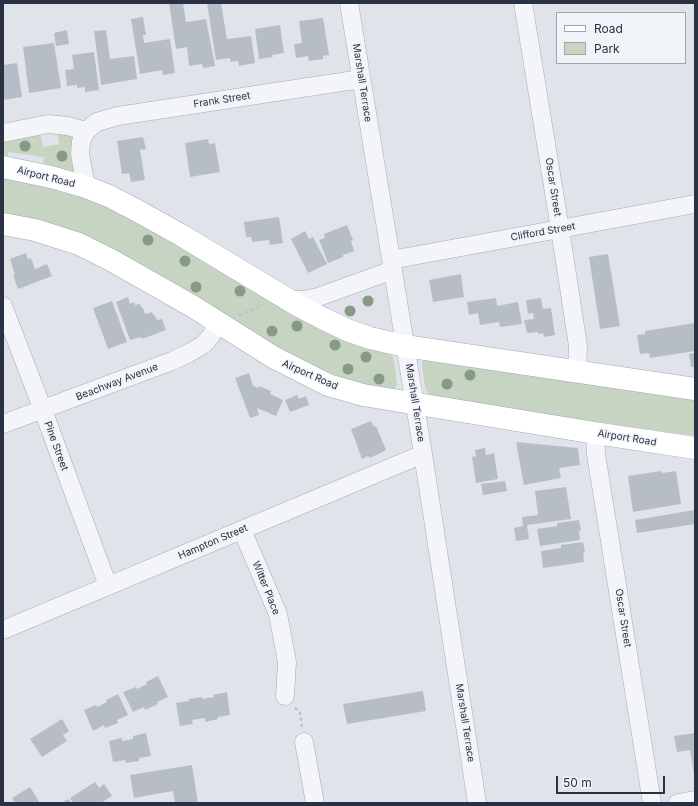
<!DOCTYPE html>
<html>
<head>
<meta charset="utf-8">
<style>
	body { margin:0 }
	#map { position:relative; width:698px; height:806px; overflow:hidden; background:#e0e4ea; font-family:Inter,sans-serif }
	canvas { display:block }
	.frame { position:absolute; inset:0; border:4px solid #283242; pointer-events:none }
	.legend { position:absolute; left:556px; top:12px; width:130px; height:52px; box-sizing:border-box; background:#f0f3f7; border:1px solid #a0a6af; margin:0; padding:5px 7px; list-style:none; font-size:12px; color:#283242 }
	.legend li { display:flex; align-items:center; gap:8px; height:20px }
	.legend b { width:20px; border:1px solid #a0a6af }
	.scale { position:absolute; left:556px; top:776px; width:109px; height:18px; box-sizing:border-box; border:2px solid #283242; border-top:0; padding-left:5px; font-size:12px; line-height:14px; white-space:nowrap; color:#283242; -webkit-text-stroke:3px #f0f3f7; paint-order:stroke }
</style>
</head>
<body>
<div id="map">
<canvas width="698" height="806"></canvas>
<div class="frame"></div>
<ul class="legend">
<li><b style="height:5px;background:#fff"></b>Road</li>
<li><b style="height:11px;background:#c6d4c1"></b>Park</li>
</ul>
<div class="scale">50 m</div>
</div>
<script>
const c = document.querySelector('canvas').getContext('2d');
c.lineJoin = 'round';
function paint(path, color) {
  c.fillStyle = color;
  c.fill(path, 'evenodd');
}
function toPath(rows) {
  const path = new Path2D();
  for (const r of rows) {
    path.moveTo(r[0], r[1]);
    for (let i = 2; i < r.length; i += 2) path.lineTo(r[i], r[i + 1]);
  }
  return path;
}
function stroke(path, color, width, dash) {
  c.strokeStyle = color;
  c.lineWidth = width;
  c.lineCap = dash ? 'butt' : 'round';
  c.setLineDash(dash || []);
  c.stroke(path);
}
function label(font, color, halo, rows, align = 'center') {
  c.font = font + ' Inter,sans-serif';
  c.lineWidth = 3;
  c.setLineDash([]);
  c.textBaseline = 'middle';
  c.strokeStyle = halo;
  c.fillStyle = color;
  for (const [text, x, y, turn = 0] of rows) {
    c.save();
    c.translate(x, y);
    c.rotate((+turn || 0) * Math.PI / 180);
    c.textAlign = isNaN(turn) ? turn : align;
    if (halo) c.strokeText(text, 0, 0);
    c.fillText(text, 0, 0);
    c.restore();
  }
}
paint(toPath([
	[57,131,70,134,74,138,77,173,43,163,44,157,8,152,8,156,3,155,3,141,40,134,43,147,59,144],
	[3,177,62,190,93,201,126,216,388,353,392,356,394,361,397,384,396,387,393,390,386,390,340,377,300,360,3,215],
	[428,359,695,399,695,436,488,406,430,396,425,387,422,366,422,362,424,360]
]), '#c6d4c1');
paint(toPath([
	[169,3,183,3,186,22,206,19,215,66,203,68,202,64,189,66,187,47,176,49],
	[207,3,221,3,227,39,251,36,255,63,239,66,238,61,231,62,230,58,216,60],
	[143,17,146,35,143,35,144,43,170,39,175,73,163,75,162,70,140,74,131,19],
	[323,18,329,55,323,56,323,59,309,61,308,56,296,58,294,44,302,43,299,21],
	[280,25,284,53,272,55,273,57,259,59,255,29],
	[67,30,69,44,56,46,54,33],
	[106,30,110,59,134,56,137,79,101,85,94,31],
	[54,43,61,88,29,93,23,47],
	[94,52,99,90,85,92,85,87,77,88,77,85,67,86,65,70,74,69,72,55],
	[17,63,22,97,3,100,3,65],
	[143,137,146,149,140,150,145,180,131,182,129,173,122,174,117,141],
	[208,139,209,144,215,143,220,172,190,177,185,143],
	[279,217,283,243,270,245,269,240,252,242,251,237,246,237,244,222],
	[347,225,353,240,351,241,354,251,343,255,343,257,328,263,319,240,325,238,324,234],
	[305,231,309,239,313,237,327,264,308,273,291,239],
	[26,253,28,259,31,258,35,269,47,264,52,276,18,289,13,275,15,275,10,259],
	[608,254,620,326,600,329,589,257],
	[461,274,464,297,433,302,429,280],
	[128,297,130,304,134,302,135,305,140,304,142,308,143,308,145,314,152,312,154,316,155,315,157,320,162,319,166,330,142,339,141,337,130,340,116,302],
	[496,298,497,306,518,302,522,324,500,327,499,322,480,325,478,313,469,315,467,302],
	[541,298,543,309,551,308,555,335,544,337,543,333,538,334,538,332,527,333,524,320,534,319,533,313,528,314,526,300],
	[112,301,127,342,108,349,93,308],
	[695,323,695,351,650,358,649,353,640,354,637,335,645,334,645,331],
	[695,353,695,367,691,367,689,354],
	[249,373,253,386,259,388,259,386,271,391,270,394,283,400,276,416,257,408,259,415,250,418,235,378],
	[297,395,299,399,306,396,309,405,290,412,285,400],
	[371,421,374,427,376,426,386,450,370,458,368,456,362,459,351,429],
	[516,442,578,448,580,465,559,468,561,478,524,485],
	[485,448,486,455,494,453,498,479,476,483,472,457,476,456,475,450],
	[661,471,662,473,676,471,681,504,633,512,628,476],
	[505,481,507,491,483,495,481,484],
	[566,487,571,519,527,525,529,539,516,541,514,528,523,526,522,517,538,515,535,491],
	[695,510,695,524,637,533,635,520],
	[579,520,581,530,579,531,580,540,540,546,537,529,557,526,557,523],
	[583,542,585,552,583,553,584,562,543,568,541,551,561,548,561,545],
	[158,676,168,697,157,702,158,704,145,710,144,707,133,712,123,692,136,687,137,689,147,684,146,682],
	[423,691,426,711,347,724,343,704],
	[227,692,230,715,218,717,218,719,205,722,205,718,192,720,193,724,180,726,176,703,189,701,189,699,202,697,202,699,214,697,213,695],
	[118,694,128,715,117,720,118,723,105,728,104,725,93,731,84,710,96,705,97,707,107,702,106,700],
	[62,719,69,731,63,735,67,741,42,757,30,739],
	[146,733,151,756,139,758,139,761,126,763,125,760,113,762,109,741,122,738,122,741,133,739,133,736],
	[695,733,695,774,694,774,690,750,677,752,674,736],
	[192,765,198,803,175,803,173,791,134,798,130,775],
	[95,782,99,788,104,784,112,796,101,803,73,803,70,798],
	[30,787,40,803,15,803,12,798],
	[68,799,71,803,62,803]
]), '#b7bdc7');
const minor = toPath([
	[349,3,423,454,477,803],
	[523,3,560,229,578,346,577,372],
	[3,133,48,124,68,126,86,131,97,122,118,116,361,79],
	[86,187,80,154,81,142,86,131],
	[391,260,695,204],
	[290,300,304,300,318,297,393,270],
	[3,306,43,410,108,586],
	[3,424,172,361,189,353,203,345,211,336,218,323],
	[595,433,596,454,652,803],
	[242,530,278,614,287,662,285,696],
	[3,630,423,454],
	[304,742,315,803],
	[678,803,695,800]
]);
const major = toPath([
	[3,167,51,177,86,187,109,196,136,210,181,235,299,306,322,318,347,330,370,338,405,346,695,389],
	[3,224,35,230,79,244,111,260,192,306,273,357,328,385,363,395,595,433,695,448]
]);
stroke(minor, '#a5abb4', 19);
stroke(major, '#9fa8b6', 23);
stroke(toPath([
	[239,315,262,305],
	[295,708,300,713,302,727]
]), '#bec2c9', 2.5, [3, 3]);
stroke(minor, '#f3f5f8', 18);
stroke(major, '#fff', 22);
c.fillStyle = '#869b86';
for (const [x, y] of [
	[25,146],
	[62,156],
	[148,240],
	[185,261],
	[196,287],
	[240,291],
	[368,301],
	[350,311],
	[297,326],
	[272,331],
	[335,345],
	[366,357],
	[348,369],
	[470,375],
	[379,379],
	[447,384]
]) {
  c.beginPath();
  c.arc(x, y, 5.5, 0, 2 * Math.PI);
  c.fill();
}
label('10px', '#283242', '#f0f3f7', [
	["Marshall Terrace",362,83,81],
	["Frank Street",222,100,-9],
	["Airport Road",46,177,14],
	["Oscar Street",553,187,81],
	["Clifford Street",543,232,-10],
	["Airport Road",310,375,24],
	["Beachway Avenue",117,382,-21],
	["Marshall Terrace",415,403,81],
	["Airport Road",627,438,9],
	["Pine Street",56,446,70],
	["Hampton Street",213,542,-23],
	["Witter Place",266,588,68],
	["Oscar Street",623,618,81],
	["Marshall Terrace",465,723,81]
]);
</script>
</body>
</html>
